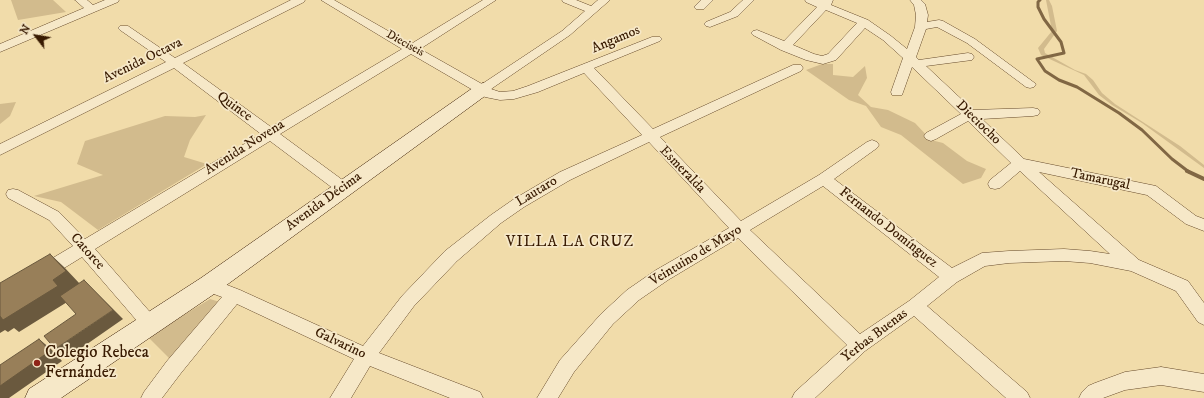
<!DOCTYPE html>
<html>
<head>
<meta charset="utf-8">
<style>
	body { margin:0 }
	#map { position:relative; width:1204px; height:398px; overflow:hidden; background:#f1dcaa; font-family:"IM FELL DW Pica",serif }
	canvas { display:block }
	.north { position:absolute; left:16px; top:16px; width:40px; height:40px; -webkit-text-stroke:3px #f6e8c8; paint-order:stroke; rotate:301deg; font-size:11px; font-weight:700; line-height:16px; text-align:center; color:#381a01 }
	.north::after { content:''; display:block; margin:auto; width:14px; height:18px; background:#381a01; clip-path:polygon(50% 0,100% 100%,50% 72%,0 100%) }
</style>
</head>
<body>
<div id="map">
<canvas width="1204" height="398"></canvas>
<div class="north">N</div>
</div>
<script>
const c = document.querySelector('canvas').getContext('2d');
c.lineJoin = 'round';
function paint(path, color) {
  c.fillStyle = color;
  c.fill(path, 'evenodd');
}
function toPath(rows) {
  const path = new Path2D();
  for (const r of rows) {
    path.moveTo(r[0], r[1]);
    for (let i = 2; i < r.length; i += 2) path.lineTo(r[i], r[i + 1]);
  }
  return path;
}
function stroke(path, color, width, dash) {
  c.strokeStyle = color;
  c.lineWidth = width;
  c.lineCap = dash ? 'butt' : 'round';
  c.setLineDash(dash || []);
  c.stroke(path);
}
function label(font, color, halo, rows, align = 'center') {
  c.font = font + ' "IM FELL DW Pica",serif';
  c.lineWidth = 3.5;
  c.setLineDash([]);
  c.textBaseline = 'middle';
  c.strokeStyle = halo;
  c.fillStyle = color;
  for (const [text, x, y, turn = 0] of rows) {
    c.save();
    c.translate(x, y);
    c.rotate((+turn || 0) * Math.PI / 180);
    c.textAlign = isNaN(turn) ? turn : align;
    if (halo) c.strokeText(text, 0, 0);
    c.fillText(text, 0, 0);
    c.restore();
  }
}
paint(toPath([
	[11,0,53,0,66,12,18,20],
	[1046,0,1049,0,1052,6,1057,31,1044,49,1045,53,1075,70,1086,74,1093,80,1102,93,1115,104,1180,146,1204,165,1204,168,1142,123,1112,105,1099,95,1084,75,1041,55,1038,48,1052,31],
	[822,64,833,64,833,75,853,77,865,66,867,78,858,95,871,107,888,110,915,123,931,140,943,143,967,161,986,169,981,178,963,184,901,135,881,127,866,106,849,100,806,70],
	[16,102,10,116,0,124,0,104],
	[206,115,190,140,184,157,207,164,98,230,61,202,34,196,103,175,77,164,85,141,165,116,195,117],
	[210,299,223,303,174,363,148,337]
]), '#d2bb8d');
stroke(toPath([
	[1040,0,1038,2,1038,7,1044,19,1061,42,1064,53,1037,59,1045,71,1059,80,1077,87,1119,113,1142,130,1172,159,1189,172]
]), '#816744', 3);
stroke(toPath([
	[1187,171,1204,179]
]), '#816744', 4);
const street = toPath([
	[75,0,87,0,93,5,105,0,119,0,118,2,0,52,0,44,84,8,75,0],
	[291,0,305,0,304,2,183,63,271,127,402,49,321,0,334,0,411,44,483,0,496,0,420,49,482,84,562,31,585,11,563,2,562,0,576,0,591,6,598,0,610,0,570,35,491,89,500,92,513,91,528,86,652,37,660,37,662,39,660,41,594,68,653,129,793,65,801,65,803,68,801,71,660,137,741,221,819,175,867,142,872,140,877,142,879,145,877,148,834,179,952,268,982,253,1009,251,1064,249,1090,251,1110,254,1020,171,1000,188,995,189,990,188,988,184,990,180,1011,163,968,121,936,139,931,141,926,139,924,136,926,133,961,114,912,67,902,95,892,95,891,92,903,58,883,40,865,28,836,60,823,64,806,60,781,50,753,35,751,33,753,31,757,30,784,41,817,7,806,2,805,0,833,0,831,5,868,20,891,36,907,49,915,27,916,15,914,5,910,0,921,0,925,4,928,15,927,22,939,20,943,21,975,39,1036,84,1034,87,1030,88,1026,87,967,43,937,27,926,29,916,57,919,60,968,53,972,54,974,57,972,60,926,66,973,110,1033,108,1038,109,1040,112,1038,115,1033,116,982,119,1024,159,1156,186,1196,216,1204,219,1204,231,1186,224,1147,195,1039,172,1139,260,1188,281,1204,303,1204,325,1198,322,1176,291,1131,271,1090,263,1064,261,1009,263,985,266,957,282,927,306,1027,392,1030,398,1006,398,914,316,865,351,815,398,792,398,795,392,847,345,738,238,668,280,639,300,613,324,574,372,558,398,537,398,560,360,601,314,627,290,656,270,729,228,649,142,570,180,524,207,501,223,457,261,414,306,379,353,480,392,483,398,450,398,370,366,351,398,330,398,354,359,237,304,181,373,162,398,141,398,144,392,167,361,222,297,203,290,201,285,203,280,209,278,240,290,363,346,402,296,445,251,491,215,514,199,560,172,642,135,584,73,538,92,514,99,500,100,485,97,411,54,280,134,348,184,350,188,348,192,343,193,338,192,270,141,95,249,156,319,159,324,156,329,150,332,144,329,82,257,48,278,42,280,36,278,34,273,36,268,73,246,49,220,8,198,6,194,8,190,13,189,18,190,59,212,85,239,261,134,174,68,0,155,0,144,166,62,120,30,118,28,120,26,128,26,175,58,291,0],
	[826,10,857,23,828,54,822,56,814,54,793,45,826,10],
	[823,186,939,277,909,301,860,334,750,230,823,186],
	[701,0,713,0,704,9,696,9,694,7,701,0],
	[743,0,754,0,738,16,710,27,706,26,704,24,706,22,730,12,743,0],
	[1161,367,1204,374,1204,392,1161,385,1125,390,1103,398,1079,398,1082,392,1088,386,1095,383,1125,372,1161,367]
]);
const secondary = toPath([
	[483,83,489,85,492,89,489,93,217,292,61,398,25,398,29,389,201,278,477,85,483,83]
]);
stroke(street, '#664a2b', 1);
stroke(secondary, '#381a01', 1);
paint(street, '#f6e8c8');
paint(secondary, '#f6e8c8');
paint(toPath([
	[50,254,64,267,80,284,72,299,19,332,14,328,8,332,5,330,0,333,0,316,53,280],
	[84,280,123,319,67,358,55,349,113,310],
	[39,339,51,349,62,361,9,398,0,398,0,386]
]), '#6a593e');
const building = toPath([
	[50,254,66,271,53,280,58,286,3,320,0,316,0,283,50,254],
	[84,280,113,310,55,349,44,336,76,314,60,296,84,280],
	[39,339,50,351,0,386,0,365,39,339]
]);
paint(building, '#987f59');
stroke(building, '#6a593e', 1);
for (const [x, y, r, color] of [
	[37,363,4,"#8f2418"]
]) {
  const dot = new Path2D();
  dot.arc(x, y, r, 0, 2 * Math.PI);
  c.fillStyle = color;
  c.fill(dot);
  stroke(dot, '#f6e8c8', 1.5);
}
label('12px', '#381a01', '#f6e8c8', [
	["Dieciseis",405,44,29]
]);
label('14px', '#381a01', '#f6e8c8', [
	["Angamos",616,40,-23],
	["Avenida Octava",143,61,-26],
	["Quince",234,107,36],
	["Dieciocho",978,123,44],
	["Avenida Novena",245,148,-32],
	["Esmeralda",682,170,46],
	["Tamarugal",1100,180,12],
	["Lautaro",537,192,-31],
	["Avenida Décima",324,202,-36],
	["Fernando Domínguez",888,228,38],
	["Catorce",87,252,48],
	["Veintuino de Mayo",696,256,-31],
	["Yerbas Buenas",875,336,-37],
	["Galvarino",340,344,25]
]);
c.letterSpacing = '1px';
label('15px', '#381a01', '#f6e8c8', [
	["VILLA LA CRUZ",570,243]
]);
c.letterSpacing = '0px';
label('17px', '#381a01', '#f6e8c8', [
	["Colegio Rebeca",45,353],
	["Fernández",45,373]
], 'left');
</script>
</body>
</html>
